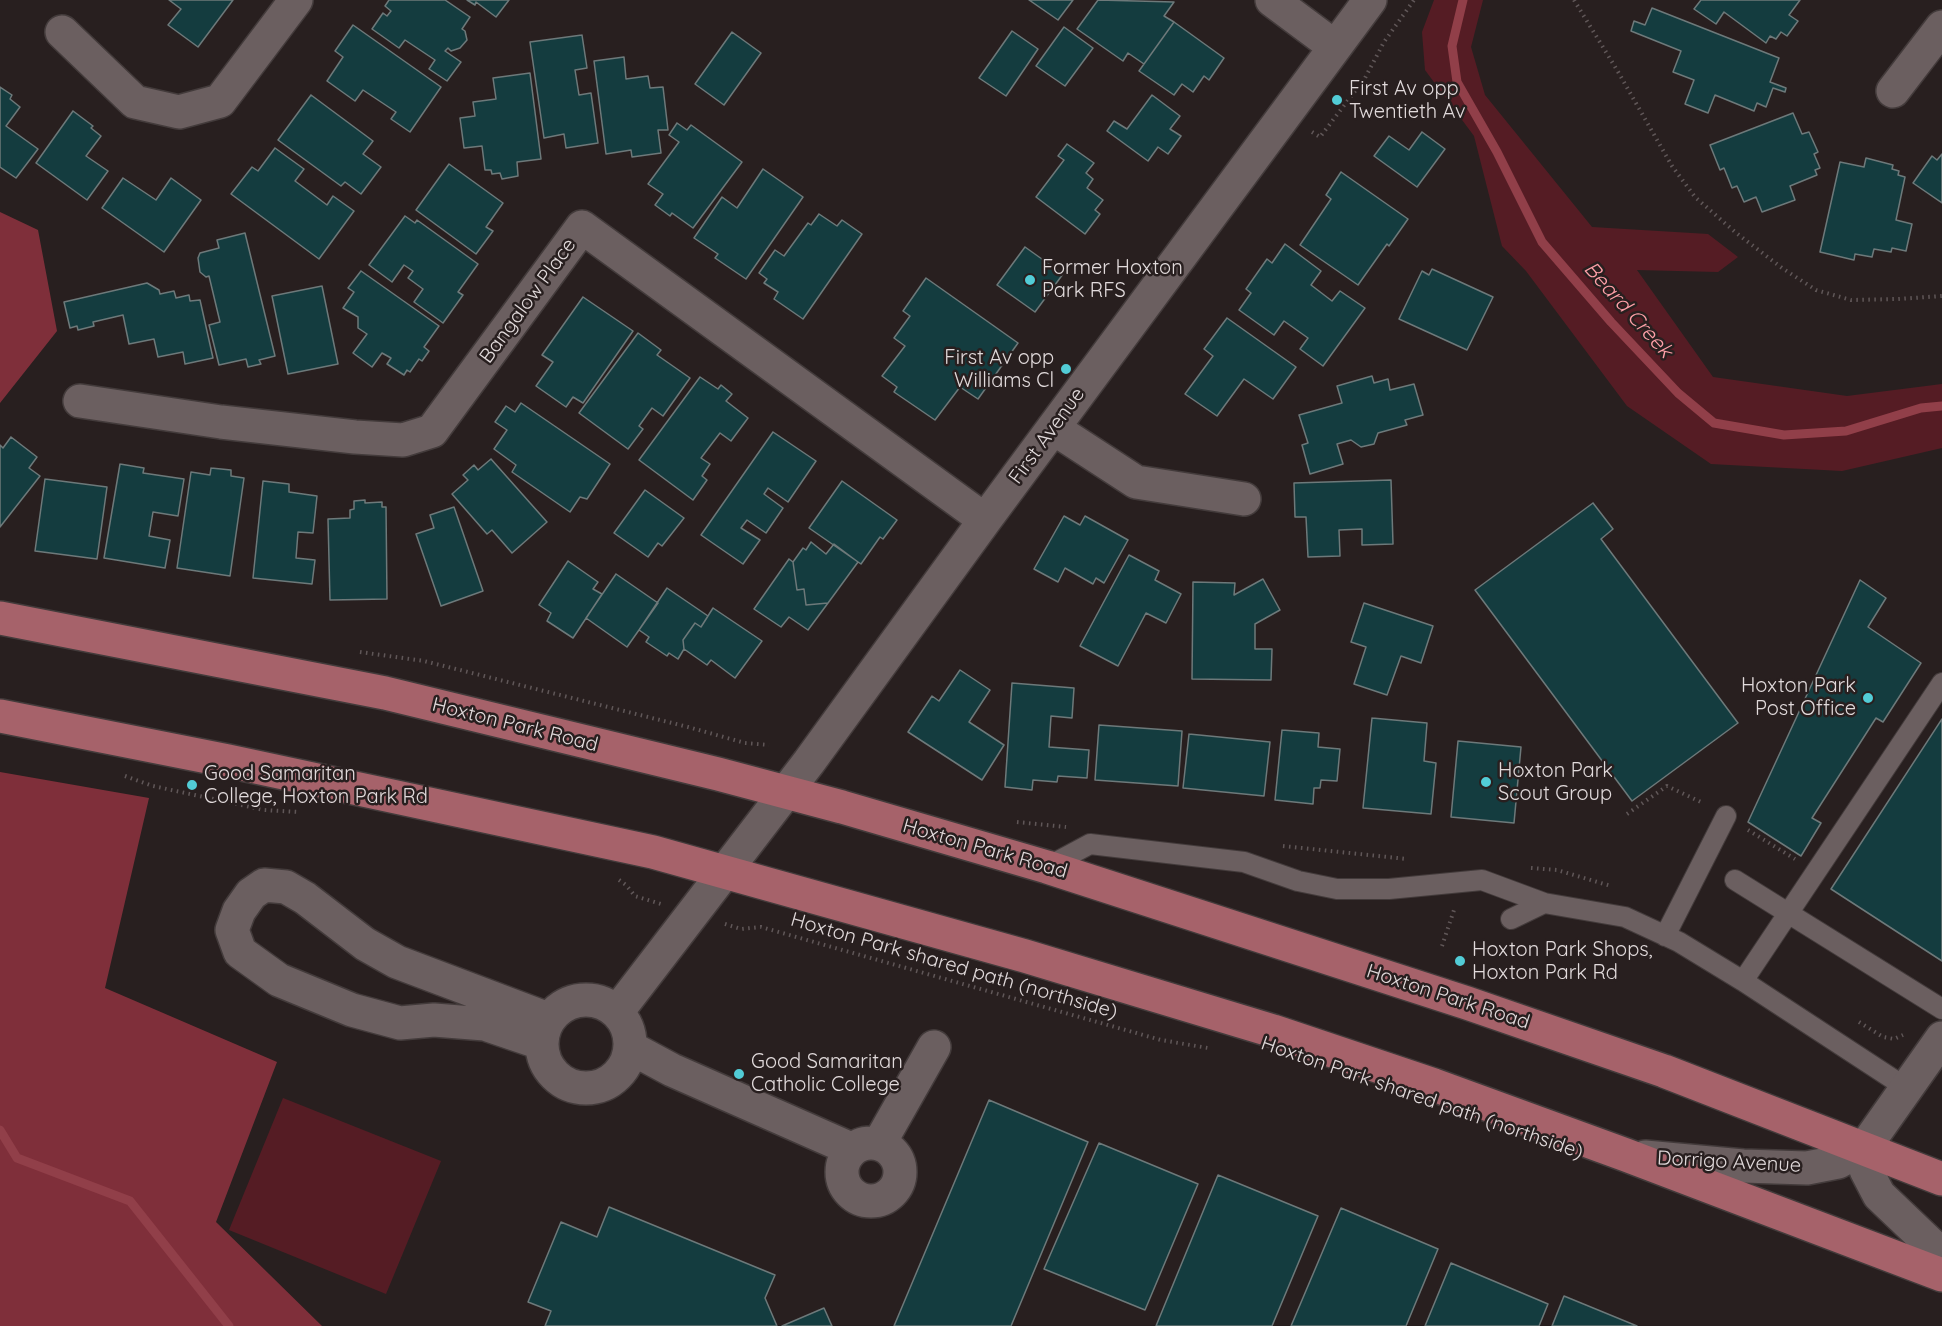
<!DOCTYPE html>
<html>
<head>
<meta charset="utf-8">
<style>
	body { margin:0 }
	canvas { display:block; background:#281f1f }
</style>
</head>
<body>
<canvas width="1942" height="1326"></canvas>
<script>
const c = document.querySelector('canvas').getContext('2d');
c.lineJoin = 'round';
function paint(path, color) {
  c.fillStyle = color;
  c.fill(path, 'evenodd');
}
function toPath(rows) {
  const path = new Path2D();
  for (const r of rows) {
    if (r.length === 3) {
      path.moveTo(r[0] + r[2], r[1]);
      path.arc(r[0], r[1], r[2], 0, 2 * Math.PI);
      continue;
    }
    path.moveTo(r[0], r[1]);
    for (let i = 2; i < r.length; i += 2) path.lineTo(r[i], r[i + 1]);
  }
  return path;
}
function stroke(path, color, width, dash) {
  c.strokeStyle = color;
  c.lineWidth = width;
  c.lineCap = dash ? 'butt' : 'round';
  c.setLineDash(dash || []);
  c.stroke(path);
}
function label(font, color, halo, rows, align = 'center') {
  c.font = font + ' Quicksand,sans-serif';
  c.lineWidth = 5;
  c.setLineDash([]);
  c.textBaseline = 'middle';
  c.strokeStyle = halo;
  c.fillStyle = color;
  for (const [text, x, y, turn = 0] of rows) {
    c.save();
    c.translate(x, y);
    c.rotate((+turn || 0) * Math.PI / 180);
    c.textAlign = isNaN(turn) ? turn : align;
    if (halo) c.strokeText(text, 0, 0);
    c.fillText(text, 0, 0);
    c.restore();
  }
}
paint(toPath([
	[1434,0,1483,0,1471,47,1485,95,1592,227,1708,234,1738,257,1718,272,1637,270,1713,377,1847,396,1942,384,1942,448,1842,471,1711,464,1627,406,1526,271,1502,246,1474,136,1425,70,1422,32],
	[283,1098,441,1161,386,1294,229,1230]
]), '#551c24');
paint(toPath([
	[0,212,38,230,57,331,0,403],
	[0,772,149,798,105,988,277,1062,216,1222,322,1326,0,1326]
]), '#7f2f3a');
stroke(toPath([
	[1463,0,1452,46,1457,82,1497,152,1542,242,1611,322,1678,393,1714,423,1784,435,1846,431,1921,408,1942,406],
	[0,1130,17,1158,130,1201,229,1326]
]), '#913f49', 9);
const building = toPath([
	[169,0,233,0,198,47,168,25,181,9,169,0],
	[389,0,445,0,470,17,462,29,465,31,467,40,460,48,451,51,448,48,445,51,461,62,447,81,429,69,435,60,405,40,399,48,372,29,383,13,387,16,391,11,385,6,389,0],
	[467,0,509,0,496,17,476,2,475,5,467,0],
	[1029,0,1073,0,1058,20,1029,0],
	[1098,0,1174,2,1164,16,1174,22,1144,64,1128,53,1123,61,1077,29,1098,0],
	[1701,0,1800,0,1789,15,1798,21,1787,36,1781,32,1776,39,1770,36,1766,43,1724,12,1716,24,1694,9,1701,0],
	[1652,8,1779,58,1770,82,1786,88,1785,92,1773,88,1766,107,1757,103,1754,111,1715,95,1708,113,1685,104,1694,80,1673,72,1681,51,1631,31,1634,21,1645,25,1652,8],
	[1174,22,1224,58,1209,80,1204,76,1193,92,1182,84,1174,95,1139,71,1174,22],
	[353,25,441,87,410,132,391,119,396,112,363,90,355,101,327,81,343,57,335,51,353,25],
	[1064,27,1093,48,1065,86,1036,66,1064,27],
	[1012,31,1038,49,1006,96,979,78,1012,31],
	[732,32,761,53,724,105,695,84,732,32],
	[582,35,587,68,575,70,579,95,591,93,598,143,566,148,564,134,544,138,530,42,582,35],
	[624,57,626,79,648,76,650,88,663,87,668,130,658,130,661,153,632,157,631,150,606,154,594,61,624,57],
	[530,73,541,159,517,162,518,176,502,179,500,173,492,174,491,170,485,170,482,146,464,148,460,118,475,116,473,102,496,99,493,78,530,73],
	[0,87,12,95,10,99,20,107,6,126,38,149,16,178,0,167,0,87],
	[311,95,373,141,363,154,381,167,361,194,345,182,341,186,278,140,311,95],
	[1152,95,1180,116,1170,129,1181,136,1168,154,1158,147,1148,161,1107,131,1114,121,1127,129,1152,95],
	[73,111,93,126,91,128,101,136,86,156,108,171,87,200,36,163,73,111],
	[1793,113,1802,134,1809,132,1818,152,1814,154,1820,168,1815,170,1817,175,1790,186,1795,200,1762,212,1756,197,1744,202,1737,186,1732,188,1724,168,1720,170,1710,145,1793,113],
	[677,123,687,130,691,125,742,162,693,228,672,213,670,216,655,205,663,194,648,184,679,142,669,135,677,123],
	[1422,132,1445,149,1417,187,1374,156,1389,136,1409,150,1422,132],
	[1067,144,1094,163,1086,173,1093,179,1087,188,1103,200,1095,210,1100,214,1085,234,1036,197,1064,160,1058,156,1067,144],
	[275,148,304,169,295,181,327,205,333,196,354,211,319,259,231,194,252,167,258,171,275,148],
	[1942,154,1942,203,1913,183,1932,156,1937,160,1942,154],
	[1866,158,1893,165,1892,169,1899,171,1898,175,1905,177,1896,220,1912,224,1906,251,1892,248,1891,252,1874,249,1872,257,1855,254,1854,260,1820,252,1840,162,1864,167,1866,158],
	[449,164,503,203,486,227,493,231,476,254,416,210,449,164],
	[763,169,803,197,746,279,715,258,718,254,694,238,722,197,737,208,763,169],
	[1341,172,1408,219,1389,246,1387,244,1358,285,1300,245,1331,199,1326,195,1341,172],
	[123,178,156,200,171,178,201,200,164,252,102,208,123,178],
	[819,214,837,226,842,220,862,234,803,319,774,299,778,292,764,283,767,279,759,273,775,250,784,256,808,223,811,225,819,214],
	[405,216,415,223,417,220,478,264,458,292,463,295,443,323,414,302,423,289,408,278,413,271,404,265,392,282,369,265,405,216],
	[245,233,275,356,259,360,261,364,248,367,246,359,219,365,209,325,220,322,209,276,206,277,200,272,198,258,200,253,219,248,217,240,245,233],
	[1285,244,1321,271,1311,285,1332,301,1340,291,1365,308,1323,366,1300,349,1308,338,1284,321,1274,335,1239,310,1251,293,1246,289,1267,259,1272,263,1285,244],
	[1025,247,1063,274,1035,312,997,285,1025,247],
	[1432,269,1493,297,1467,350,1399,319,1422,271,1429,275,1432,269],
	[361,271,439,326,424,347,429,351,422,361,419,359,410,372,407,370,404,375,387,364,391,358,382,353,372,367,353,353,367,334,358,328,358,317,343,308,354,292,348,288,361,271],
	[926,278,1018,343,978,399,960,387,935,420,894,392,897,387,882,376,905,346,894,338,910,316,903,311,926,278],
	[147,283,159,290,160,294,174,291,176,298,189,295,190,301,200,300,213,358,185,364,183,352,158,357,154,339,129,344,123,315,93,322,94,326,78,330,77,326,70,328,64,302,147,283],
	[322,286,338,364,288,374,272,296,322,286],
	[583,297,633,331,583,403,573,397,566,407,536,386,553,362,542,355,583,297],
	[1227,318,1296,367,1273,399,1244,379,1217,416,1185,394,1213,356,1204,349,1227,318],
	[638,333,661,350,657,355,690,378,663,416,652,408,639,426,643,429,628,449,579,413,638,333],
	[1372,376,1374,383,1388,379,1390,390,1414,384,1423,415,1405,420,1407,425,1378,433,1374,444,1361,447,1351,440,1337,444,1343,464,1310,474,1302,445,1308,443,1299,415,1342,403,1337,386,1372,376],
	[700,377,718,389,721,385,732,394,726,401,748,418,731,441,720,433,701,458,710,464,702,476,707,480,693,500,639,460,700,377],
	[521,403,610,464,587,499,580,497,570,512,512,472,516,465,494,449,507,430,495,422,506,406,515,412,521,403],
	[773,432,816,461,788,502,768,488,764,494,783,508,766,533,747,520,741,528,760,540,743,564,701,535,773,432],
	[11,437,37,457,29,468,40,476,0,527,0,445,3,448,11,437],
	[491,459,547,522,512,553,492,530,487,534,452,494,468,480,463,475,474,465,478,470,491,459],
	[120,464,144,468,143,473,184,479,178,516,153,512,149,536,170,540,165,568,104,558,120,464],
	[211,468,231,470,231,476,244,478,230,576,177,568,191,472,210,475,211,468],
	[45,479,107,487,97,559,35,551,45,479],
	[1391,480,1393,544,1362,545,1362,529,1339,530,1340,556,1308,557,1306,517,1295,517,1294,483,1391,480],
	[263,481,289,484,289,492,317,496,313,533,298,532,296,558,315,560,312,584,253,578,263,481],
	[842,481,897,520,883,539,880,537,861,564,809,528,842,481],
	[645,490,684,518,662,546,658,543,648,557,614,533,645,490],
	[365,500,365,503,382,502,382,507,386,507,387,599,330,600,328,519,350,518,350,510,354,509,354,501,365,500],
	[1593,503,1613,529,1601,539,1738,723,1632,801,1475,590,1593,503],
	[454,507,483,591,441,606,416,534,434,528,430,515,454,507],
	[1064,516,1080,525,1085,516,1128,540,1104,583,1096,578,1093,584,1065,568,1058,582,1034,569,1064,516],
	[811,542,826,554,834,544,858,562,828,603,806,605,804,589,797,590,793,562,803,548,806,550,811,542],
	[1129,555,1159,571,1155,580,1181,594,1166,623,1146,613,1118,666,1080,646,1129,555],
	[789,559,793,562,797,590,804,589,806,605,828,603,808,630,789,617,781,627,754,609,789,559],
	[568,561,598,582,593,589,602,594,573,638,547,621,551,613,539,605,568,561],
	[616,574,658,603,627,647,586,618,616,574],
	[1263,579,1280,610,1255,624,1255,649,1272,649,1271,680,1192,679,1193,582,1235,583,1234,595,1263,579],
	[1860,580,1886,598,1868,627,1921,663,1883,722,1876,718,1812,818,1821,823,1801,856,1748,822,1860,580],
	[667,588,708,616,701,627,695,623,683,640,684,649,678,659,669,653,667,656,646,642,649,637,639,630,667,588],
	[1364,603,1433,626,1421,663,1401,656,1387,695,1354,684,1366,647,1351,642,1364,603],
	[713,608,762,641,735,678,711,660,707,665,684,649,683,640,695,623,701,627,713,608],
	[960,670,990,690,969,722,1004,745,982,780,908,732,932,696,939,701,960,670],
	[1012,683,1074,688,1072,718,1051,716,1049,747,1089,750,1087,778,1058,776,1057,782,1033,780,1032,790,1005,787,1012,683],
	[1372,718,1427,723,1424,761,1436,763,1431,814,1363,808,1372,718],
	[1942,719,1942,961,1831,889,1942,719],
	[1099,725,1182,731,1178,786,1095,780,1099,725],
	[1282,730,1319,733,1318,747,1340,749,1337,781,1321,780,1320,788,1314,788,1313,804,1275,800,1282,730],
	[1189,734,1270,742,1264,796,1183,788,1189,734],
	[1458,741,1521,747,1514,823,1451,817,1458,741],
	[989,1100,1088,1142,1011,1326,894,1326,989,1100],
	[1099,1143,1198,1184,1145,1310,1044,1269,1099,1143],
	[1218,1175,1318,1216,1272,1326,1156,1326,1218,1175],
	[609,1207,775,1275,765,1298,777,1326,545,1326,551,1311,528,1302,561,1222,597,1237,609,1207],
	[1341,1208,1438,1249,1406,1326,1291,1326,1341,1208],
	[1451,1263,1548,1304,1539,1326,1425,1326,1451,1263],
	[1564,1296,1637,1326,1552,1326,1564,1296],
	[824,1308,832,1326,782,1326,824,1308]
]);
paint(building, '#143c3f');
stroke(building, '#6d797a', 1.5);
const lane = toPath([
	[1047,867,1090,844,1244,862,1298,881,1337,889,1389,889,1482,880,1544,903],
	[1735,880,1942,1009],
	[1511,919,1544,903,1625,917,1679,942,1743,981,1905,1087],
	[1665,936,1726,816],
	[1743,981,1942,683]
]);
const street = toPath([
	[1272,0,1335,47],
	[62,32,135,102,179,112,220,101,296,0],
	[1893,91,1942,27],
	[80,401,221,422,355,437,403,440,432,431,582,227,985,520],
	[1053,428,1136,482,1244,499],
	[586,1044,44],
	[617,1012,809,762,985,520,1370,0],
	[541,1043,485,1024,434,1020,400,1023,352,1010,279,980,240,952,232,930,239,911,251,894,264,885,286,887,305,898,365,944,397,962,548,1019],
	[631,1048,672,1070,851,1149],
	[871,1172,29],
	[879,1144,934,1047],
	[1865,1147,1866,1170,1879,1195,1942,1255],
	[1645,1157,1743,1166,1807,1168,1838,1162,1865,1147,1942,1038]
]);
const primary = toPath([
	[0,618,385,693,718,774,842,807,1047,867,1467,1003,1664,1071,1942,1179],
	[0,716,228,761,653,852,1025,956,1273,1031,1434,1085,1626,1155,1942,1275]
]);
stroke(lane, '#433b3b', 22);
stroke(street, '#433b3b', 36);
stroke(primary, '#433b3b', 36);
stroke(toPath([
	[1574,0,1617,70,1672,166,1695,197,1735,232,1782,268,1816,290,1851,300,1898,299,1942,296],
	[1312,132,1320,137,1365,78,1384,42,1414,0],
	[360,652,424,661,688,727,745,743,769,745],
	[125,776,153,786,264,810,299,812],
	[1627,814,1667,786,1703,803],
	[1017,822,1066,827],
	[1748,830,1795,859],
	[1283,846,1407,859],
	[1531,868,1557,870,1611,886],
	[619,880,626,885,635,896,661,904],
	[725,924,741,929,761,927,1161,1040,1208,1048],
	[1442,946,1455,907],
	[1859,1022,1883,1037,1894,1039,1903,1035]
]), '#605758', 4, [1.5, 4.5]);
stroke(lane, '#6b5f60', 20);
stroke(street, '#6b5f60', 33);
stroke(primary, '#a6626a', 33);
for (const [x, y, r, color] of [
	[1337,100,6,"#52ccd6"],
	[1030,280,6,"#52ccd6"],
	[1066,369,6,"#52ccd6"],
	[1868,698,6,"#52ccd6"],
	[1486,782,6,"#52ccd6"],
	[192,785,6,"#52ccd6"],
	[1460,961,6,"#52ccd6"],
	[739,1074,6,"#52ccd6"]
]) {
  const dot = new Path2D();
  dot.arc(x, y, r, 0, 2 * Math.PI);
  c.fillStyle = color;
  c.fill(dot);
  stroke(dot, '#281f1f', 2);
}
label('20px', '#e1dadb', '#281f1f', [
	["First Av opp",1349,89],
	["Twentieth Av",1349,112],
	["Former Hoxton",1042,268],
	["Park RFS",1042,291],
	["First Av opp",1054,358,"right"],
	["Williams Cl",1054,381,"right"],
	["Hoxton Park",1856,686,"right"],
	["Post Office",1856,709,"right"],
	["Hoxton Park",1498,771],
	["Scout Group",1498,794],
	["Good Samaritan",204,774],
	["College, Hoxton Park Rd",204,797],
	["Hoxton Park Shops,",1472,950],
	["Hoxton Park Rd",1472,973],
	["Good Samaritan",751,1062],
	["Catholic College",751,1085]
], 'left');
label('20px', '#e1dadb', '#281f1f', [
	["Bangalow Place",528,301,-54],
	["First Avenue",1047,436,-54],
	["Hoxton Park Road",515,725,14],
	["Hoxton Park Road",985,849,16],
	["Hoxton Park shared path (northside)",954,966,16],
	["Hoxton Park Road",1448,997,18],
	["Hoxton Park shared path (northside)",1422,1098,19],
	["Dorrigo Avenue",1729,1162,3]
]);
label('italic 21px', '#ffa0a8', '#281f1f', [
	["Beard Creek",1628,310,48]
]);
</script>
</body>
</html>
